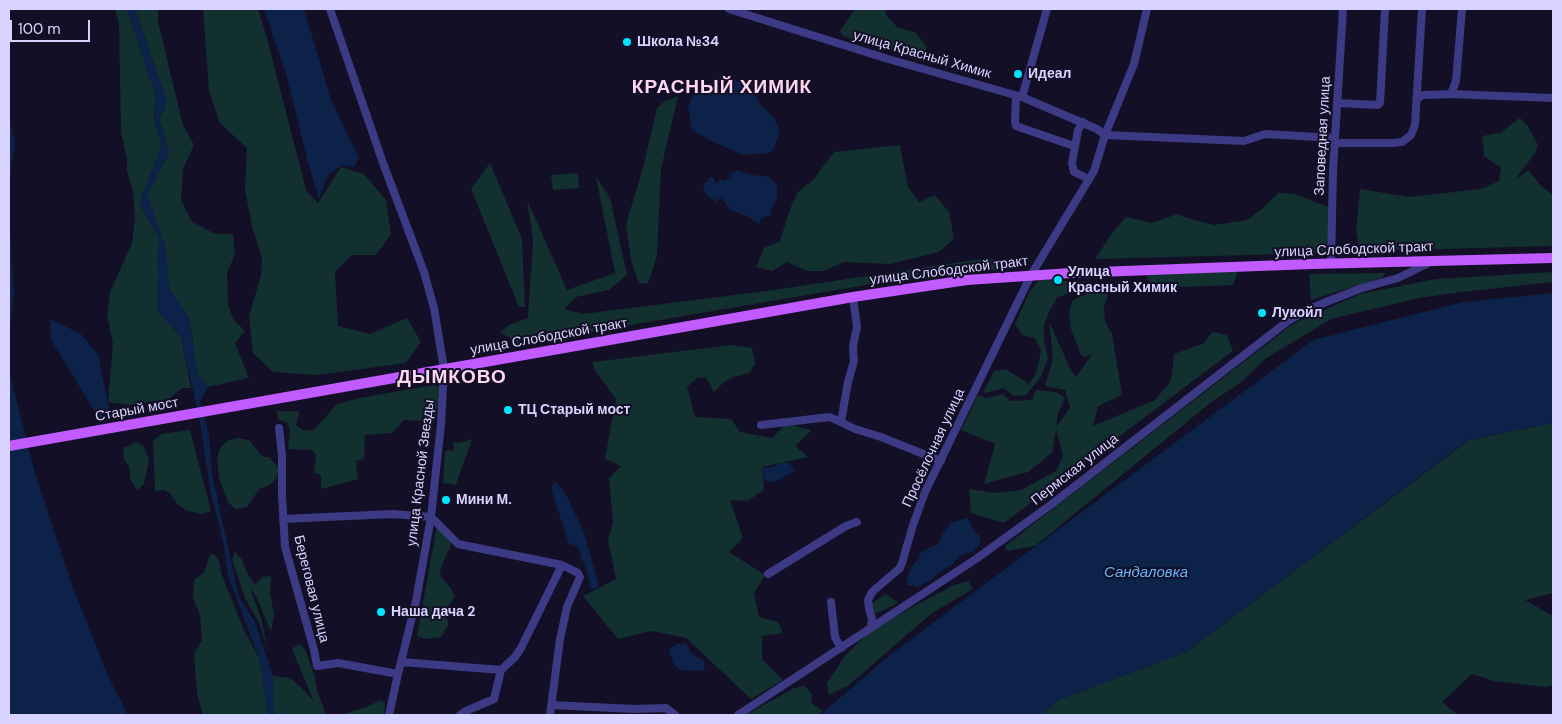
<!DOCTYPE html>
<html>
<head>
<meta charset="utf-8">
<style>
	body { margin:0 }
	#map { position:relative; width:1562px; height:724px; overflow:hidden; background:#130f26; font-family:"DM Sans",sans-serif }
	canvas { display:block }
	.frame { position:absolute; inset:0; border:10px solid #d9d4ff; pointer-events:none }
	.scale { position:absolute; left:10px; top:20px; width:80px; height:22px; box-sizing:border-box; border:2px solid #d9d4ff; border-top:0; padding-left:6px; font-size:15px; line-height:18px; white-space:nowrap; color:#d9d4ff; -webkit-text-stroke:4px #130f26; paint-order:stroke }
</style>
</head>
<body>
<div id="map">
<canvas width="1562" height="724"></canvas>
<div class="frame"></div>
<div class="scale">100 m</div>
</div>
<script>
const c = document.querySelector('canvas').getContext('2d');
c.lineJoin = 'round';
function paint(path, color) {
  c.fillStyle = color;
  c.fill(path, 'evenodd');
}
function toPath(rows) {
  const path = new Path2D();
  for (const r of rows) {
    path.moveTo(r[0], r[1]);
    for (let i = 2; i < r.length; i += 2) path.lineTo(r[i], r[i + 1]);
  }
  return path;
}
function stroke(path, color, width, dash) {
  c.strokeStyle = color;
  c.lineWidth = width;
  c.lineCap = dash ? 'butt' : 'round';
  c.setLineDash(dash || []);
  c.stroke(path);
}
function label(font, color, halo, rows, align = 'center') {
  c.font = font + ' "DM Sans",sans-serif';
  c.lineWidth = 4;
  c.setLineDash([]);
  c.textBaseline = 'middle';
  c.strokeStyle = halo;
  c.fillStyle = color;
  for (const [text, x, y, turn = 0] of rows) {
    c.save();
    c.translate(x, y);
    c.rotate((+turn || 0) * Math.PI / 180);
    c.textAlign = isNaN(turn) ? turn : align;
    if (halo) c.strokeText(text, 0, 0);
    c.fillText(text, 0, 0);
    c.restore();
  }
}
paint(toPath([
	[115,9,127,9,156,96,154,119,162,146,139,203,159,237,157,310,181,337,191,388,182,388,169,399,129,405,108,402,113,344,107,315,110,292,132,243,135,217,133,192,127,171,127,158,121,132,119,24],
	[135,9,158,9,158,22,183,125,194,145,183,169,181,200,192,222,215,234,233,234,235,255,227,272,228,305,233,319,245,331,235,343,249,378,208,387,197,374,190,320,168,287,166,250,147,194,169,152,159,119,167,102],
	[203,9,258,9,268,42,306,190,318,203,341,167,364,174,386,200,391,234,376,255,352,255,335,272,338,326,370,334,407,318,421,342,406,363,318,375,273,372,253,353,249,316,261,276,262,258,252,226,245,190,247,148,220,123,209,92],
	[855,9,885,9,886,15,897,27,916,33,927,47,922,61,843,36,840,31],
	[678,96,661,169,657,256,648,283,639,284,631,260,626,224,643,168,657,108,665,101],
	[1520,118,1528,126,1538,145,1535,153,1515,180,1528,170,1542,187,1553,195,1553,246,1360,251,1356,231,1360,189,1409,197,1481,189,1499,181,1501,168,1484,156,1482,136,1500,133],
	[900,145,908,187,919,202,935,195,949,212,954,239,939,252,890,264,844,262,824,271,807,271,787,262,772,271,756,267,764,248,780,241,790,209,798,192,813,180,834,152],
	[490,163,522,239,525,307,519,307,471,189],
	[578,173,579,188,553,190,551,175],
	[596,177,610,198,627,275,609,290,576,297,564,309,583,314,767,291,980,259,1018,260,1031,259,1017,268,913,277,519,344,500,332,509,325,528,318,533,240,527,200,567,290,615,273],
	[1278,193,1295,194,1333,209,1326,253,1095,259,1112,233,1126,217,1152,223,1177,214,1194,220,1214,225,1247,220,1262,209],
	[1238,271,1233,285,1151,288,1146,274],
	[1553,272,1553,282,1461,292,1419,298,1331,319,1265,359,1244,380,1209,404,1035,546,1007,551,1005,546,1293,324,1360,294,1436,279],
	[1386,273,1381,278,1311,300,1309,274],
	[1039,280,1092,282,1087,291,1066,294,1057,298,1050,310,1044,324,1044,340,1048,359,1041,377,1026,395,1014,396,1004,388,986,393,983,392,994,371,1006,369,1029,384,1037,371,1041,350,1035,338,1022,335,1015,324,1030,291],
	[1103,282,1111,286,1104,306,1105,322,1112,334,1122,395,1098,406,1093,426,1155,400,1171,381,1174,354,1204,343,1212,332,1227,335,1233,351,1004,523,971,513,969,489,996,493,1021,490,1056,471,1063,456,1056,429,1052,453,1028,472,984,484,995,444,961,430,978,395,986,398,1003,394,1010,401,1032,400,1036,390,1056,392,1065,398,1058,414,1056,427,1070,408,1065,390,1045,386,1053,359,1049,321,1069,366,1076,377,1092,354,1085,357,1081,355,1071,329,1069,312,1072,302,1078,297,1083,296],
	[731,345,752,348,755,364,749,373,733,377,723,383,714,392,706,378,698,377,687,387,695,417,731,419,740,432,772,438,786,424,812,430,795,446,808,457,762,467,764,490,747,501,730,500,743,538,729,552,765,575,754,593,759,617,778,622,783,633,762,636,762,659,783,680,751,699,686,638,652,631,618,639,583,596,616,579,608,541,613,522,609,478,621,466,605,459,616,399,594,369,593,362],
	[435,385,440,388,435,422,404,420,392,433,365,435,364,459,356,461,358,479,321,489,321,475,314,473,316,454,311,450,288,449,290,432,287,422,278,420,277,411,298,411,299,414,296,425,303,430,313,431,337,404,359,398],
	[1553,423,1553,593,1525,600,1553,616,1553,685,1546,687,1494,681,1472,674,1442,702,1458,715,1042,715,1058,700,1186,652,1469,440],
	[190,430,211,511,202,514,188,511,178,505,170,493,164,490,155,491,153,441,161,434],
	[237,438,249,440,263,457,269,457,279,468,277,477,270,485,259,489,247,507,235,509,228,502,219,478,217,460,220,448,227,441],
	[472,439,456,485,443,483,445,451,454,450,453,442,459,443],
	[136,442,143,445,149,459,144,484,137,491,130,478,129,466,124,460,123,448],
	[437,525,447,531,451,545,440,569,441,577,450,587,455,597,444,612,449,624,441,637,426,639,417,636],
	[235,551,242,560,246,571,255,585,262,577,271,576,270,593,274,614,271,632,256,596,250,588,262,621,268,653,260,625,246,600,232,560],
	[214,554,219,561,221,573,243,628,260,660,268,715,203,715,197,694,194,654,202,640,200,615,193,598,194,580,204,573,210,555],
	[968,581,973,589,932,613,849,685,829,695,827,683,844,657,868,633,909,609,954,585],
	[886,594,898,603,875,614,871,604],
	[299,644,305,649,314,674,317,690,326,715,276,715,273,706,273,676,290,678,302,688,314,702,292,649],
	[805,686,812,694,811,703,823,711,817,715,746,715,794,688],
	[381,700,385,703,384,715,340,715,366,707]
]), '#12302f');
paint(toPath([
	[127,9,135,9,167,102,159,119,169,152,147,194,166,251,169,287,190,320,197,374,208,387,200,401,209,435,212,474,239,597,255,622,273,676,273,706,276,715,268,715,260,660,228,576,224,546,210,489,200,422,181,337,157,310,159,238,139,203,162,145,154,119,156,96],
	[264,9,304,9,331,100,359,158,354,167,342,165,328,175,319,199,308,163,286,74],
	[719,77,749,84,761,106,774,117,780,132,774,148,769,153,743,155,711,141,692,130,688,107,694,93,708,87],
	[9,117,15,144,9,183],
	[736,170,753,175,771,177,771,179,777,185,777,199,771,209,771,214,769,217,767,216,763,218,760,220,761,223,758,224,749,217,731,210,721,198,718,199,717,203,705,193,703,188,706,182,709,181,708,178,712,177,714,179,714,183,717,183,720,179,725,181,727,179,729,180,732,178,731,173,735,173],
	[9,214,14,294,9,334],
	[1553,293,1553,423,1468,440,1186,652,1058,700,1042,715,820,715,891,654,1313,340,1464,302],
	[50,319,81,334,98,355,110,413,104,418,98,417,51,340],
	[9,371,35,473,71,582,108,676,125,709,127,715,9,715],
	[785,461,788,462,795,470,777,481,769,482,764,480,762,468,773,467],
	[555,481,565,493,584,532,598,582,598,588,591,589,584,562,578,558,581,558,581,554,577,546,569,544,551,488],
	[967,518,972,524,972,529,980,536,980,545,972,552,960,556,950,566,939,572,931,580,918,587,906,585,909,572,914,563,919,559,920,553,932,546,938,545,941,535,951,523],
	[686,643,691,653,704,661,705,668,702,671,681,670,674,665,669,650,676,644]
]), '#0c2248');
stroke(toPath([
	[330,9,383,163,424,272,434,308,444,369,441,424,431,517,416,601,398,674,389,715],
	[729,9,888,59,1022,97,1097,129,1105,135],
	[1451,94,1456,81,1462,9],
	[1016,96,1015,122,1016,126,1074,146],
	[1022,97,1047,9],
	[1417,100,1420,96,1425,95,1451,94,1553,98],
	[1337,103,1378,105,1380,103,1385,9],
	[1083,122,1078,130,1072,163,1074,172,1089,179],
	[1105,135,1244,141,1265,134,1335,138],
	[1335,143,1392,143,1402,142,1411,135,1415,125,1422,9],
	[1331,264,1333,170,1343,9],
	[841,422,848,382,854,361,853,346,857,327,853,297],
	[761,425,830,417,855,429,881,437,941,461],
	[279,428,282,455,282,495,285,547,314,650,317,666,338,663,398,674],
	[283,519,393,514,431,517,458,544,562,565,578,573,580,577,567,607,560,639,550,715],
	[768,574,846,526,857,522],
	[831,602,835,637,841,648],
	[871,628,872,619,869,608,868,600,872,592,900,568,902,563,913,525,925,492,1031,275,1094,171,1105,135,1134,64,1147,9],
	[401,662,501,670],
	[551,705,634,709,666,708,675,715],
	[460,715,466,711,494,699,501,670,515,657,521,648,562,565],
	[738,715,976,559,1052,504,1288,321,1307,310,1326,302,1362,288,1398,278,1431,262]
]), '#3d3a85', 8);
stroke(toPath([
	[9,446,853,297,967,280,1071,273,1312,264,1553,258]
]), '#c25bff', 10);
for (const [x, y, r, color] of [
	[627,42,5,"#00e5ff"],
	[1018,74,5,"#00e5ff"],
	[1058,280,5,"#00e5ff"],
	[1262,313,5,"#00e5ff"],
	[508,410,5,"#00e5ff"],
	[446,500,5,"#00e5ff"],
	[381,612,5,"#00e5ff"]
]) {
  const dot = new Path2D();
  dot.arc(x, y, r, 0, 2 * Math.PI);
  c.fillStyle = color;
  c.fill(dot);
  stroke(dot, '#130f26', 2);
}
label('bold 14px', '#d9d4ff', '#130f26', [
	["Школа №34",637,42],
	["Идеал",1028,74],
	["Улица",1068,272],
	["Красный Химик",1068,288],
	["Лукойл",1272,313],
	["ТЦ Старый мост",518,410],
	["Мини М.",456,500],
	["Наша дача 2",391,612]
], 'left');
label('14px', '#d9d4ff', '#130f26', [
	["улица Красный Химик",922,55,16],
	["Заповедная улица",1323,136,-87],
	["улица Слободской тракт",1354,250,-2],
	["улица Слободской тракт",949,271,-7],
	["улица Слободской тракт",549,337,-10],
	["Старый мост",137,410,-10],
	["Просёлочная улица",934,448,-65],
	["Пермская улица",1075,470,-38],
	["улица Красной Звезды",421,473,-83],
	["Береговая улица",311,589,76]
]);
label('italic 15px', '#62b6ff', '#130f26', [
	["Сандаловка",1146,573]
]);
c.letterSpacing = '1px';
label('bold 19px', '#ffd6f0', '#130f26', [
	["КРАСНЫЙ ХИМИК",722,88],
	["ДЫМКОВО",452,378]
]);
c.letterSpacing = '0px';
</script>
</body>
</html>
